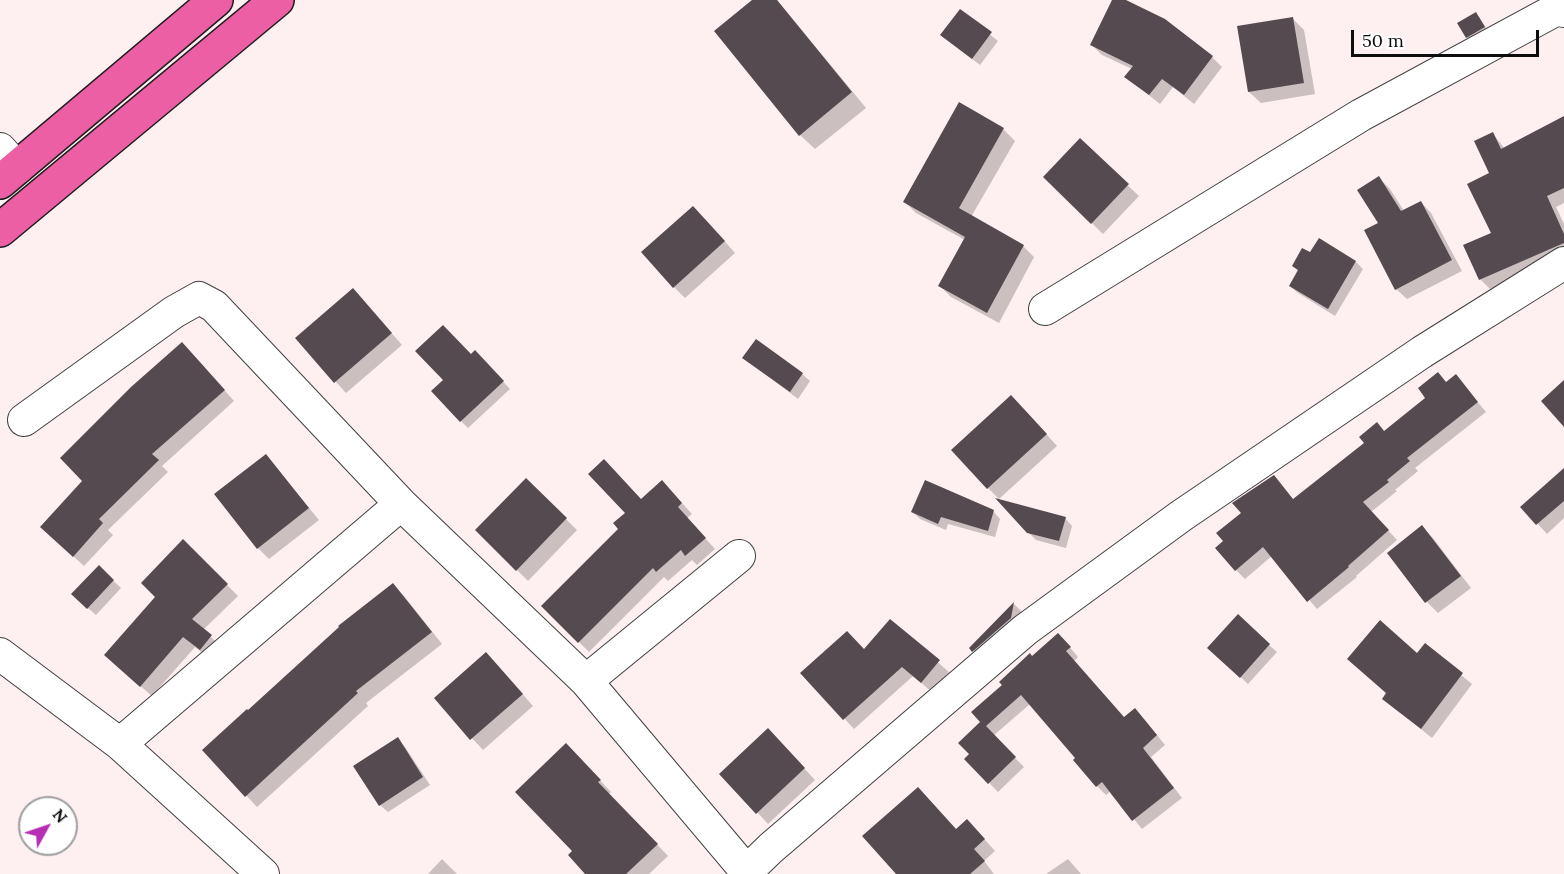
<!DOCTYPE html>
<html>
<head>
<meta charset="utf-8">
<style>
	body { margin:0 }
	#map { position:relative; width:1564px; height:874px; overflow:hidden; background:#feeff1; font-family:Lora,serif }
	canvas { display:block }
	.north { position:absolute; left:18px; top:796px; width:60px; height:60px; box-sizing:border-box; background:#fff; border:2px solid #9e9e9e; border-radius:50%; rotate:50deg; font-size:16px; font-weight:700; line-height:24px; text-align:center; color:#0d0d0d }
	.north::after { content:''; display:block; margin:auto; width:21px; height:27px; background:#b52eb4; clip-path:polygon(50% 0,100% 100%,50% 72%,0 100%) }
	.scale { position:absolute; left:1351px; top:30px; width:188px; height:27px; box-sizing:border-box; border:3px solid #0d0d0d; border-top:0; padding-left:8px; font-size:18px; line-height:21px; white-space:nowrap; color:#0d0d0d; -webkit-text-stroke:4px #fff; paint-order:stroke }
</style>
</head>
<body>
<div id="map">
<canvas width="1564" height="874"></canvas>
<div class="north">N</div>
<div class="scale">50 m</div>
</div>
<script>
const c = document.querySelector('canvas').getContext('2d');
c.lineJoin = 'round';
function paint(path, color) {
  c.fillStyle = color;
  c.fill(path, 'evenodd');
}
function toPath(rows) {
  const path = new Path2D();
  for (const r of rows) {
    path.moveTo(r[0], r[1]);
    for (let i = 2; i < r.length; i += 2) path.lineTo(r[i], r[i + 1]);
  }
  return path;
}
function stroke(path, color, width, dash) {
  c.strokeStyle = color;
  c.lineWidth = width;
  c.lineCap = dash ? 'butt' : 'round';
  c.setLineDash(dash || []);
  c.stroke(path);
}
paint(toPath([
	[754,0,777,0,866,108,815,149,800,135],
	[1113,0,1123,0,1164,21,1212,57,1222,67,1194,104,1173,87,1160,104,1126,77,1132,69,1102,55,1092,45],
	[960,11,998,41,980,65,950,42],
	[1479,17,1488,31,1471,40,1467,37],
	[1293,19,1304,30,1315,94,1261,103,1249,92],
	[960,104,1003,129,1015,141,971,217,1023,246,1034,257,999,323,951,297,940,286,965,240,916,213,905,202],
	[1564,118,1564,203,1556,207,1564,224,1564,257,1490,289,1480,279,1493,234,1491,174,1493,134,1505,149],
	[1080,140,1139,196,1103,234,1045,177],
	[1379,178,1390,189,1404,211,1421,202,1431,213,1462,271,1407,299,1396,289,1380,223],
	[705,219,735,253,685,298,674,287],
	[1319,240,1356,262,1363,269,1335,316,1298,293,1290,286,1299,271,1293,266,1310,254],
	[364,302,402,345,346,393,297,339],
	[475,352,510,389,468,428,461,421,471,356],
	[192,354,234,401,162,466,168,472,108,530,113,535,84,566,53,538,84,481],
	[744,358,802,374,810,381,798,399],
	[1456,376,1486,412,1415,468,1418,471,1395,490,1397,491,1371,512,1397,540,1356,576,1357,577,1317,609,1272,556,1245,579,1236,570,1294,500,1366,443,1377,424,1385,432],
	[1023,408,1057,446,999,499,988,488],
	[266,456,319,520,269,559,258,548],
	[1564,470,1564,518,1547,534,1522,507],
	[526,480,577,530,528,581,477,530],
	[672,492,692,514,687,518,715,549,697,565,692,560,668,581,664,577,589,652,543,606,620,529,641,500],
	[993,511,1000,519,995,537,948,524,946,530,920,519,913,512],
	[1065,518,1072,526,1066,548,1036,540,1028,532],
	[1422,527,1433,538,1471,588,1438,613,1427,602,1389,553],
	[183,541,238,596,203,630,222,647,211,660,195,647,152,696,117,666,157,597],
	[99,567,121,588,96,615,81,602],
	[393,585,404,596,442,644,366,703,368,706,257,807,204,750],
	[1014,604,1021,611,1018,626,981,658,971,648],
	[890,621,949,672,932,692,913,676,854,729,802,673,865,651],
	[1067,644,1078,657,1074,661,1124,719,1144,719,1165,745,1151,757,1182,798,1142,829,1111,791,1106,795,1097,786,1077,758,1030,704,993,736,1024,767,998,792,966,759,971,754,982,722,1032,657],
	[1269,645,1277,652,1248,684,1217,655],
	[1425,645,1472,684,1432,738,1384,699],
	[497,665,533,706,483,750,436,699],
	[397,739,405,747,430,785,388,812,380,805],
	[779,741,815,780,768,824,757,812],
	[578,757,611,792,609,794,668,856,649,874,587,874],
	[957,830,978,832,995,851,984,861,994,874,898,874],
	[442,859,457,874,428,874],
	[1068,859,1081,874,1046,874]
]), '#0003');
paint(toPath([
	[752,0,777,0,852,92,799,136,714,31],
	[1112,0,1126,0,1165,19,1213,56,1184,95,1162,79,1149,95,1124,77,1133,66,1090,45],
	[960,9,992,32,972,59,940,35],
	[1476,12,1485,27,1466,38,1457,23],
	[1293,17,1304,83,1248,92,1237,26],
	[959,102,1004,128,959,208,1024,245,987,313,938,286,965,237,903,202],
	[1564,116,1564,188,1547,196,1564,234,1564,243,1479,280,1463,245,1491,233,1467,184,1489,173,1474,141,1493,132,1501,149],
	[1080,138,1129,184,1091,224,1043,177],
	[1379,176,1401,211,1421,201,1452,260,1395,290,1364,230,1378,223,1357,190],
	[693,206,725,241,673,288,641,252],
	[1319,238,1356,261,1328,309,1289,286,1298,270,1292,266,1302,248,1310,252],
	[353,288,392,333,334,383,295,338],
	[443,325,471,354,475,350,504,381,460,422,431,391,443,380,415,351],
	[756,339,803,373,790,392,742,358],
	[182,342,225,390,152,454,159,460,99,519,103,523,73,557,40,527,82,481,60,458,131,387],
	[1438,372,1446,382,1456,374,1478,402,1407,458,1410,461,1387,480,1389,482,1363,502,1389,530,1348,566,1349,567,1307,602,1263,547,1235,571,1215,548,1223,541,1216,533,1241,513,1232,503,1274,475,1293,499,1364,443,1359,437,1377,422,1384,431,1425,398,1418,388],
	[1564,380,1564,427,1541,401],
	[1011,395,1047,434,987,489,951,450],
	[266,454,309,508,257,549,214,494],
	[604,459,641,499,662,480,682,503,678,507,706,538,685,556,681,550,656,572,653,568,578,643,541,606,618,529,613,523,625,513,588,474],
	[1564,468,1564,501,1536,525,1520,507],
	[526,478,567,518,516,571,475,530],
	[925,480,994,510,988,531,941,517,938,524,911,512],
	[995,498,1066,517,1059,541,1027,533],
	[1422,525,1461,576,1425,603,1387,553],
	[183,539,228,584,192,619,212,635,200,650,183,637,140,687,104,655,155,597,141,583],
	[99,565,114,580,87,609,71,594],
	[393,583,432,632,356,691,358,693,245,797,202,750,247,709,248,710,339,627,338,626],
	[1014,602,1011,618,972,652,969,648],
	[1238,614,1270,644,1240,678,1207,648],
	[890,619,940,660,921,683,902,667,843,720,800,673,847,631,864,649],
	[1380,620,1417,653,1425,643,1463,673,1421,729,1382,699,1386,693,1347,659],
	[1058,633,1071,647,1066,651,1124,717,1135,708,1157,735,1143,748,1174,788,1132,821,1102,782,1096,787,1073,760,1075,758,1021,695,986,726,1016,757,988,784,964,759,969,754,958,743,980,722,971,712,1002,685,999,682,1030,653,1032,656],
	[486,652,523,694,470,740,434,698],
	[768,728,805,768,756,814,719,774],
	[398,737,423,777,379,806,353,766],
	[566,743,601,780,598,782,658,844,626,874,585,874,568,855,572,851,515,792],
	[918,787,956,829,967,819,985,839,974,849,985,861,970,874,896,874,862,836]
]), '#564a51');
const minor = toPath([
	[0,149,17,168],
	[1045,309,1361,115,1557,9,1564,11],
	[24,420,174,312,199,298,214,306,401,504,586,681,747,872],
	[0,654,120,744,263,874],
	[586,681,739,556],
	[120,744,401,504],
	[744,874,771,848,1025,630,1181,516,1422,352,1564,263]
]);
const highway = toPath([
	[0,182,216,0],
	[0,230,277,0]
]);
stroke(minor, '#404040', 34);
stroke(highway, '#1e1e1e', 36);
stroke(minor, '#fff', 32);
stroke(highway, '#ec5fa4', 33);
</script>
</body>
</html>
